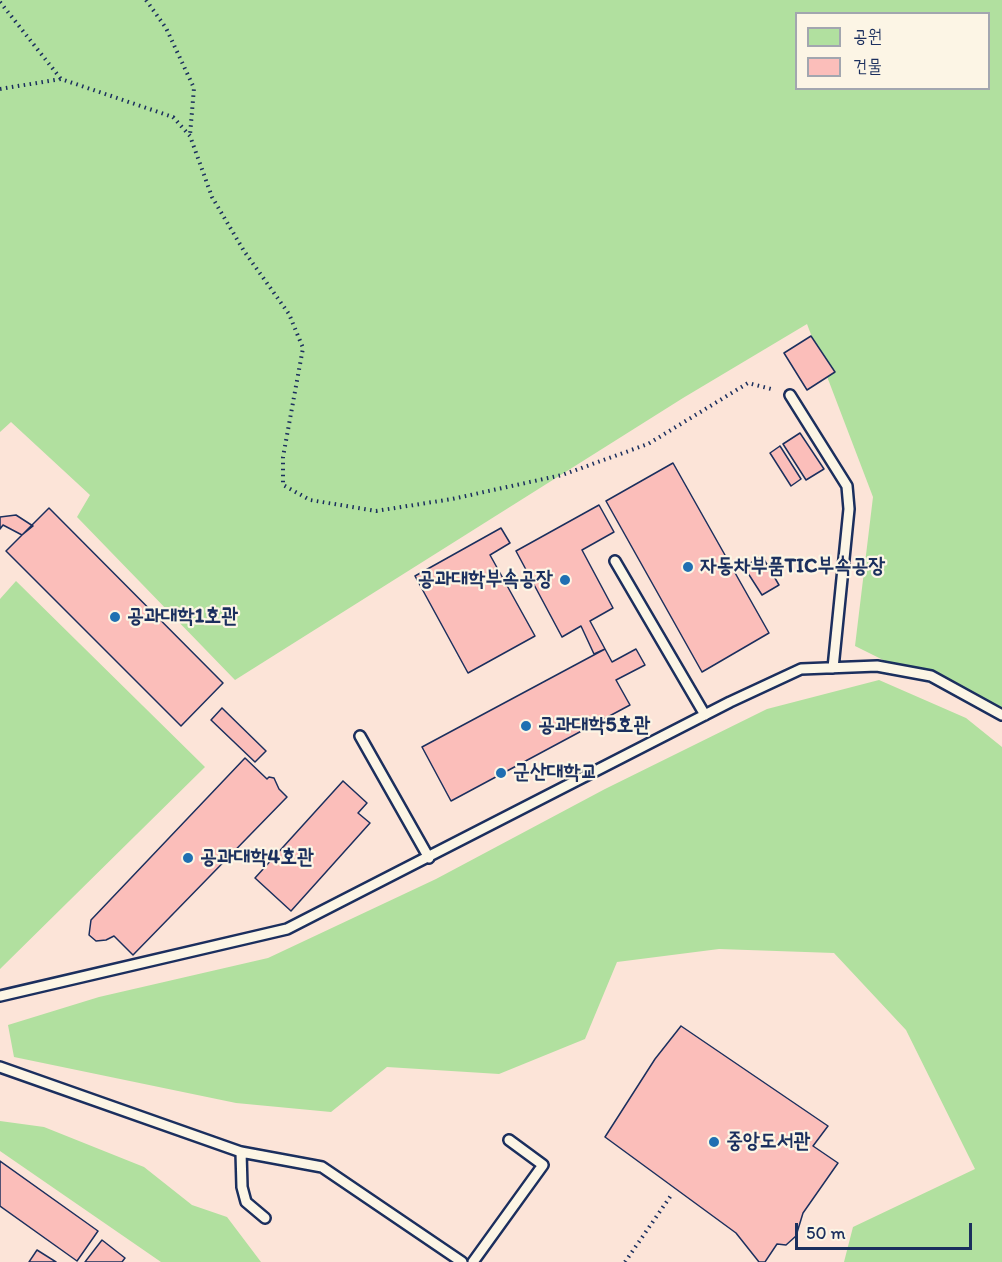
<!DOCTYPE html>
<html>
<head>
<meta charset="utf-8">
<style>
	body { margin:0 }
	#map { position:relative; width:1002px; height:1262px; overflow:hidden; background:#fcf5e5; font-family:Itim,"Poor Story",sans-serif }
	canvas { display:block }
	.legend { position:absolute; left:795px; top:12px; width:195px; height:78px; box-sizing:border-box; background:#fcf5e5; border:2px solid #a2a6af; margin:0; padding:8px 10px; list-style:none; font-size:18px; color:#1b2f5e }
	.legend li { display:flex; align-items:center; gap:12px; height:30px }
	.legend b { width:30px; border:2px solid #a2a6af }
	.scale { position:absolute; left:795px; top:1223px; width:177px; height:27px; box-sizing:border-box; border:3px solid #1b2f5e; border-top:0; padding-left:8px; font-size:18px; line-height:21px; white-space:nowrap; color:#1b2f5e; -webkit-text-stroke:4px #fcf5e5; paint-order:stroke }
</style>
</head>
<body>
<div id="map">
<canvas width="1002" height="1262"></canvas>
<ul class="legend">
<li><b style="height:16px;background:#b1e09f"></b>공원</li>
<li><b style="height:16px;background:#fbbeba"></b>건물</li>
</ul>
<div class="scale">50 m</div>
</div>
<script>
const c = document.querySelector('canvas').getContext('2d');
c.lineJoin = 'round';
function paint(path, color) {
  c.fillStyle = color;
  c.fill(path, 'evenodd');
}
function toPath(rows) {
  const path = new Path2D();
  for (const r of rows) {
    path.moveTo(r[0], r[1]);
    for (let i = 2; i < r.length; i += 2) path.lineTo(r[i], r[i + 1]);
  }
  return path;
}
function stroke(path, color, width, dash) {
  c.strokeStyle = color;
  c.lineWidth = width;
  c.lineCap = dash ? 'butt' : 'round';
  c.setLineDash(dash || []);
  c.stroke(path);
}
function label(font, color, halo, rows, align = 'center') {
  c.font = font + ' Itim,"Poor Story",sans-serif';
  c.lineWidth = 4.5;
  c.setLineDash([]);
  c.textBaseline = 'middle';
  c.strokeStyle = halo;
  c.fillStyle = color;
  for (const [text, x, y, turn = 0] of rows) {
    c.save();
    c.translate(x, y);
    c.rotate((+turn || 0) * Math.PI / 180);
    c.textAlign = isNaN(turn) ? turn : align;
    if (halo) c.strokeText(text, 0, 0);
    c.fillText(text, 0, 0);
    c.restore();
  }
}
paint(toPath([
	[0,255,1002,284,1002,1262,0,1262]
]), '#fce4d8');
paint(toPath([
	[0,0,1002,0,1002,719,855,646,873,497,807,324,683,398,235,680,77,517,90,495,11,422,0,432],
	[796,14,988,14,988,88,796,88],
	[16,581,205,767,0,969,0,599],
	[879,680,966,718,1002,747,1002,1262,844,1262,853,1227,975,1169,906,1030,834,953,719,949,617,962,585,1039,499,1074,387,1067,331,1112,236,1103,14,1057,8,1025,99,997,268,958,436,879,605,789,767,709],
	[0,1121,44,1127,144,1167,192,1205,227,1217,261,1262,161,1262,0,1151]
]), '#b1e09f');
const building = toPath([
	[811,336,835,372,807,390,784,353,811,336],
	[800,433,824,469,806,480,783,444,800,433],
	[780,446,801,479,791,486,770,453,780,446],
	[673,463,769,633,702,672,606,501,673,463],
	[599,505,614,532,582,550,613,608,590,621,605,649,594,654,581,626,562,637,516,551,599,505],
	[49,508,223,683,181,726,6,551,49,508],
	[16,515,33,526,22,535,3,525,0,529,0,517,16,515],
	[501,528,510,543,490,555,535,636,468,673,415,576,501,528],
	[762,556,779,585,762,595,744,567,762,556],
	[605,649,612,662,636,649,645,665,616,680,630,705,451,801,422,747,605,649],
	[222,708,266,751,255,762,211,720,222,708],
	[245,758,267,779,269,777,274,778,279,789,287,797,133,955,114,936,106,940,96,941,89,935,91,920,245,758],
	[343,781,367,803,358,813,370,823,291,911,255,878,343,781],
	[681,1026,828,1126,813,1146,838,1163,803,1213,796,1236,786,1245,777,1244,765,1262,759,1262,736,1233,605,1137,655,1059,681,1026],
	[0,1161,98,1231,77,1261,0,1206,0,1161],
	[102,1240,125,1258,122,1262,85,1262,102,1240],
	[37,1250,56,1262,29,1262,37,1250]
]);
paint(building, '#fbbeba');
stroke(building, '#1b2f5e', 1.5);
const service = toPath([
	[790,395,847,486,849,509,833,668],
	[615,561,705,715],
	[360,736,429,858],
	[0,996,287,929,730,702,801,669,877,666,931,676,1002,715],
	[0,1067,241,1152,322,1167,462,1262],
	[241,1152,242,1187,246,1202,265,1218],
	[473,1262,543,1165,509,1140]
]);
stroke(service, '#1b2f5e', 14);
stroke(toPath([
	[146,0,166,28,194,88,190,135],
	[0,2,61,79],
	[0,89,61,79,173,117,190,136,212,197,244,251,289,314,303,348,283,457,283,485,310,500,376,511,452,499,562,475,648,444,748,383,775,390],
	[625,1262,672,1194]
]), '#1b2f5e', 4, [1.5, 4.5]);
stroke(service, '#fcf5e5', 9);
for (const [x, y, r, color] of [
	[688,567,6,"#1f6fb2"],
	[565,580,6,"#1f6fb2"],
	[115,617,6,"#1f6fb2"],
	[526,726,6,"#1f6fb2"],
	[501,773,6,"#1f6fb2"],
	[188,858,6,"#1f6fb2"],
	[714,1142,6,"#1f6fb2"]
]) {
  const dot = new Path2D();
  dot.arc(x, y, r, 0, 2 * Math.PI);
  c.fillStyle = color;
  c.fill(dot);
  stroke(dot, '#fcf5e5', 2);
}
label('bold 21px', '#1b2f5e', '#fcf5e5', [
	["자동차부품TIC부속공장",700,567],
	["공과대학부속공장",553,580,"right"],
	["공과대학1호관",127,617],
	["공과대학5호관",538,726],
	["군산대학교",513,773],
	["공과대학4호관",200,858],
	["중앙도서관",726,1142]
], 'left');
</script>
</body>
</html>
